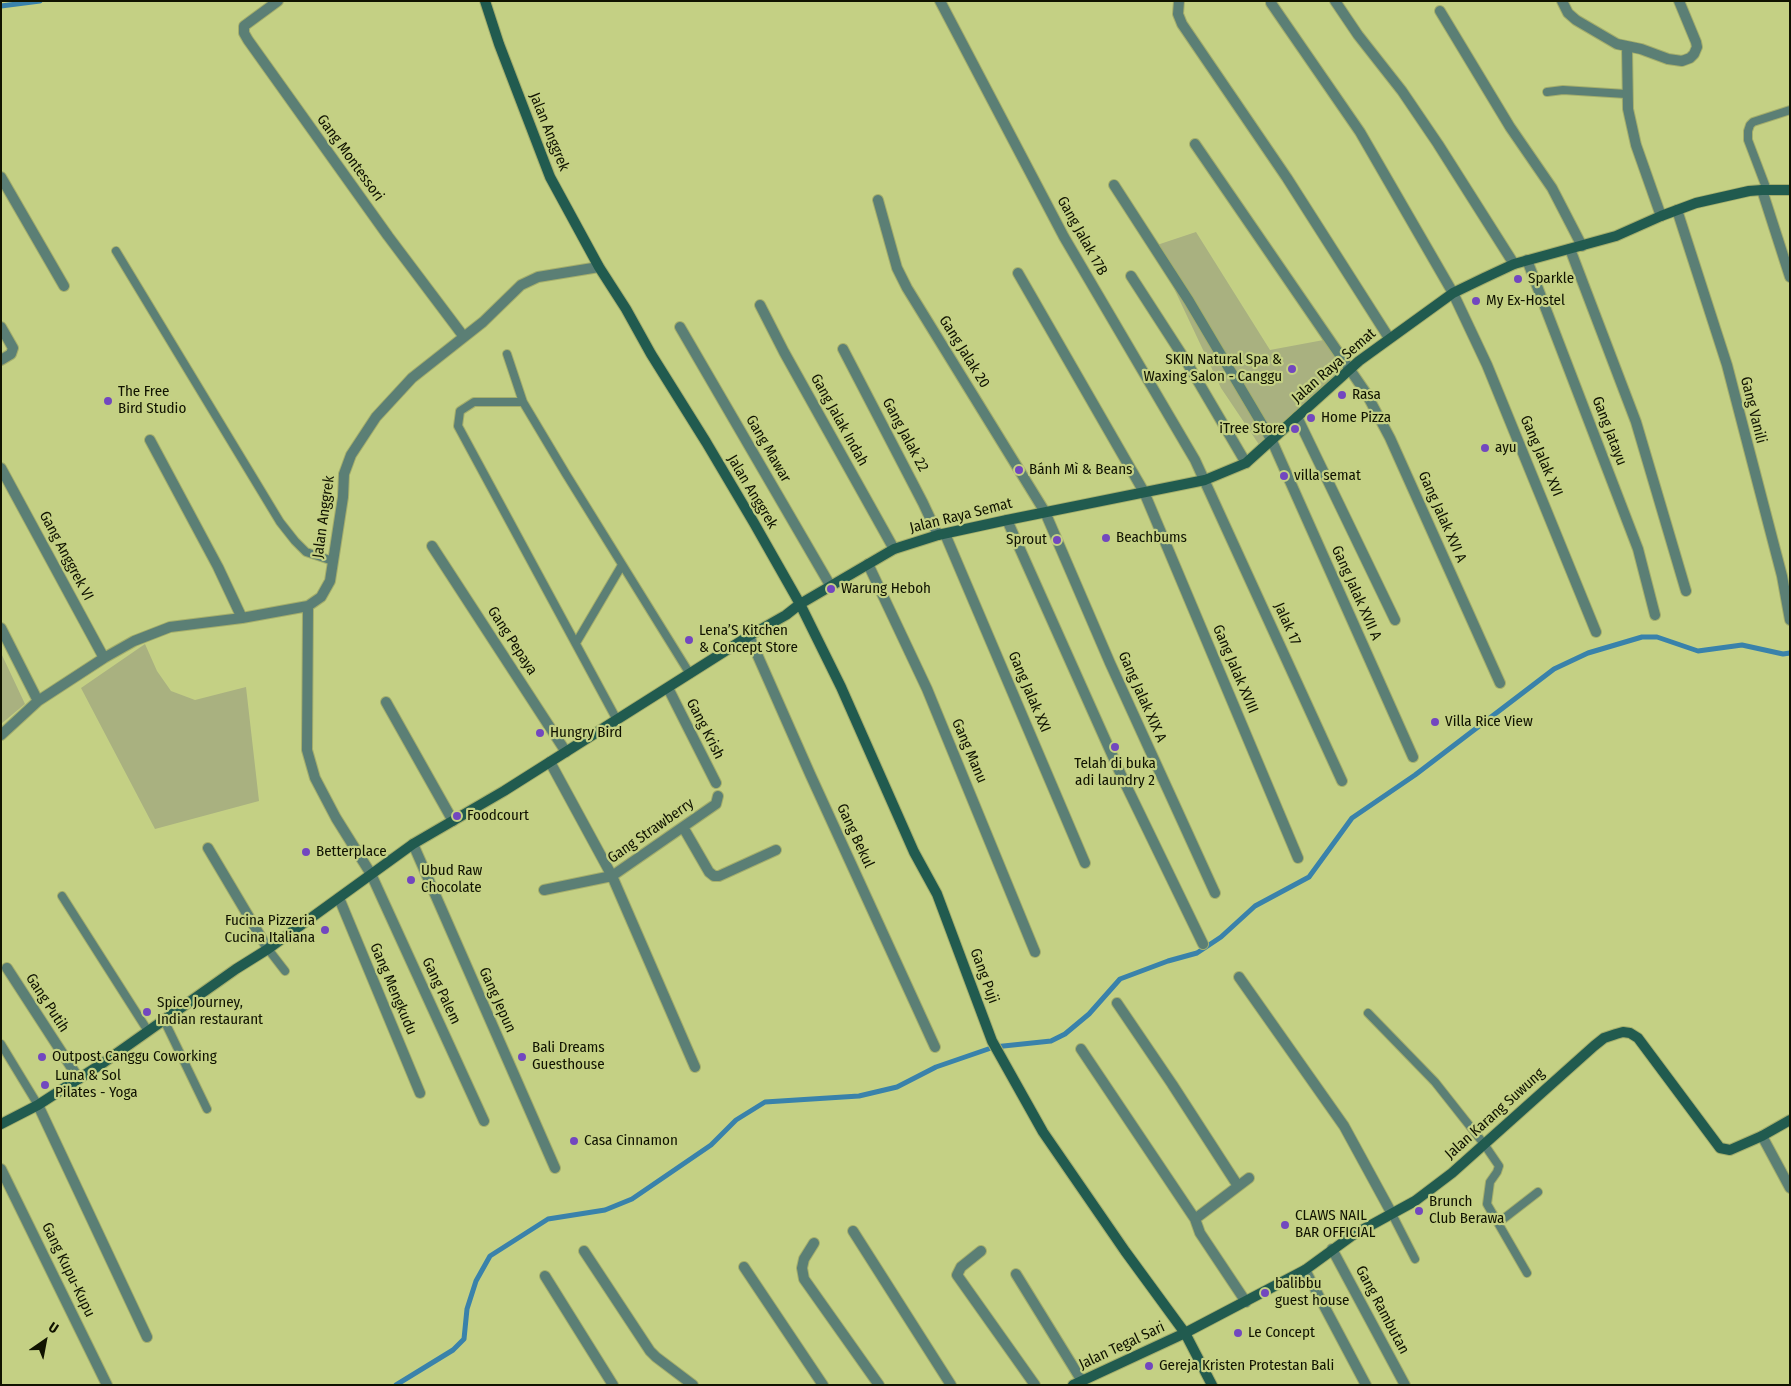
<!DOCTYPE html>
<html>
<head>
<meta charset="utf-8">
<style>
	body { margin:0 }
	#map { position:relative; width:1791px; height:1386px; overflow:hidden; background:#c4d084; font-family:"Fira Sans Condensed",sans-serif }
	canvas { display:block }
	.frame { position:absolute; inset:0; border:2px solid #101300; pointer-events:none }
	.north { position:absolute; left:20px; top:1316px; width:50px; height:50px; -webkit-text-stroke:4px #c4d084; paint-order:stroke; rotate:33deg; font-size:14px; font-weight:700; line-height:20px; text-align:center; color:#101300 }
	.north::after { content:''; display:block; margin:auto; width:18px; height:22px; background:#101300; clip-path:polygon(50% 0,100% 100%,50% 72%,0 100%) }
</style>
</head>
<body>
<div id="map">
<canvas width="1791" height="1386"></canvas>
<div class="frame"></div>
<div class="north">U</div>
</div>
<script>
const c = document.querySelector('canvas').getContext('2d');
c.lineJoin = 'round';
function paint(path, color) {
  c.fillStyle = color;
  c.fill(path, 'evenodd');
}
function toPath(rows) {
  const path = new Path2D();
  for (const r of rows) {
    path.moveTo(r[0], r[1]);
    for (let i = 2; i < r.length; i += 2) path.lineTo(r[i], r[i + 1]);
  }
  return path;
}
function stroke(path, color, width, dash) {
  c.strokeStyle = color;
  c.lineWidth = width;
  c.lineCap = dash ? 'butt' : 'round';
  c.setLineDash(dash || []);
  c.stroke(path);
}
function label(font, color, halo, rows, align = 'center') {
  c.font = font + ' "Fira Sans Condensed",sans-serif';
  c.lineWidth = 4.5;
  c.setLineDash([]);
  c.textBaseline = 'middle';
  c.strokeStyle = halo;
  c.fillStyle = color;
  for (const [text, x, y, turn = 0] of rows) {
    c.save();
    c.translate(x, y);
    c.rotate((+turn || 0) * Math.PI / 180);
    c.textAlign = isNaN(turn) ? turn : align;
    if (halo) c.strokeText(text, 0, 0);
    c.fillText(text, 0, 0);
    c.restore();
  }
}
paint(toPath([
	[1196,232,1270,350,1329,339,1350,364,1262,449,1221,388,1154,246],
	[145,644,157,671,171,691,195,700,246,687,259,801,155,829,81,688],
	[1,653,25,704,1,724]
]), '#a9b180');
stroke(toPath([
	[1,6,40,1],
	[396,1385,453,1350,464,1339,467,1309,476,1281,490,1256,548,1219,605,1210,632,1199,711,1145,736,1120,765,1102,859,1096,897,1087,936,1067,994,1047,1051,1041,1065,1034,1089,1014,1120,979,1168,961,1197,953,1221,937,1255,906,1309,877,1352,818,1415,775,1554,669,1588,653,1642,637,1657,637,1698,651,1742,645,1783,654,1790,653]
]), '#3982ab', 5);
const lane = toPath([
	[1547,92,1563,90,1626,94],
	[1767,190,1748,140,1748,131,1750,125,1753,122,1790,110],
	[116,251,280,522,295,541,306,552,333,561],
	[507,354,523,402,566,474,690,674],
	[523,402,474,402,460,411,458,426,617,720],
	[576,643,622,565],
	[62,896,148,1031],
	[268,949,285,971],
	[1368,1013,1435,1082,1484,1144,1499,1166,1497,1172,1490,1182,1487,1204,1527,1273],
	[164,1020,207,1109],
	[1,1044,38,1105],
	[1392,1214,1415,1259],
	[1498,1223,1538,1192]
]);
const street = toPath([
	[278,1,244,26,244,33,248,40,388,236,464,337],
	[940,1,1064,237,1195,460,1342,781],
	[1179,1,1178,14,1182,24,1287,178,1389,338],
	[1335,1,1358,35,1402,91,1438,144,1514,264],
	[1562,1,1568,13,1576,20,1617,44,1641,49,1668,59,1682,61,1690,58,1694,54,1697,47,1696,42,1679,1],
	[1271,3,1360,132,1453,293,1487,365,1596,632],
	[1440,11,1510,127,1552,188,1582,246],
	[1627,47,1628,109,1636,145,1661,216],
	[1195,144,1366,393,1390,438,1500,683],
	[1,177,64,286],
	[1114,185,1189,301,1272,441,1413,757],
	[1762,190,1790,277],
	[878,200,897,268,907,288,1045,512,1110,663,1215,893],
	[1677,210,1727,365,1782,576,1790,620],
	[1570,249,1636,422,1686,591],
	[1527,260,1638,549,1655,615],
	[1018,273,1144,492,1298,858],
	[1131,276,1186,361,1246,463],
	[760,305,784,352,894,549],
	[1,327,13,348,11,354,1,360],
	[680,327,830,585],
	[843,349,923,503,938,535],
	[1297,417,1395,620],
	[150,440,218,567,242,618],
	[1,468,104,658],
	[1007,520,1122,777,1203,944],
	[945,534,1085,863],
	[432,546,566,752],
	[868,564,927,689,1035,952],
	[308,606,307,750,315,778,336,818,371,874,484,1121],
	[1,628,38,701],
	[749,636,810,774,935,1047],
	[668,688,716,783],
	[386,702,453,821],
	[1,735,38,701,104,658,134,641,170,627,242,618,308,606,321,597,330,581,343,497,344,474,351,455,376,417,412,378,483,322,521,285,538,277,599,267],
	[550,762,612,876,716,804,718,796],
	[683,827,709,872,714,876,719,876,776,850],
	[413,844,555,1168],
	[208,848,268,949],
	[544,890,612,876,695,1067],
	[339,898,420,1093],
	[7,968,79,1079],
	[1239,977,1344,1126,1392,1214],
	[1117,1003,1172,1084,1238,1186],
	[1081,1049,1195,1219],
	[38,1105,147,1337],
	[1762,1136,1790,1188],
	[1,1169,107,1385],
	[853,1231,951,1385],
	[814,1243,804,1259,802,1268,804,1279,879,1385],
	[1332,1249,1405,1385],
	[584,1251,650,1351,656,1357,693,1385],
	[981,1251,961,1267,957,1275,1035,1385],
	[744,1267,823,1385],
	[1305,1270,1366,1385],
	[1016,1274,1082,1381],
	[545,1276,613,1385],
	[1246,1302,1200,1233,1195,1219,1249,1178]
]);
const secondary = toPath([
	[485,1,499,44,550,177,599,267,626,309,651,354,706,442,754,523,800,604,841,687,914,852,937,894,992,1041,1043,1132,1125,1251,1185,1333,1305,1270,1353,1235,1415,1201,1452,1173,1594,1046,1604,1038,1616,1034,1623,1032,1630,1033,1638,1038,1720,1148,1730,1150,1762,1136,1790,1120],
	[1,1124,38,1105,103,1063,236,969,268,949,413,844,504,791,749,636,786,615,800,604,894,549,938,535,1007,520,1205,480,1246,463,1359,361,1453,293,1484,278,1514,264,1616,236,1661,216,1696,203,1749,191,1762,190,1790,190],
	[1073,1385,1185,1333,1212,1385]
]);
stroke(lane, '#a4ae6c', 10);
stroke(street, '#a4ae6c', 12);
stroke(secondary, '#a4ae6c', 12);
stroke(lane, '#5b7f75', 8);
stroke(street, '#5b7f75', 10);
stroke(secondary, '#215b4f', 10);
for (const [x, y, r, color] of [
	[1518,279,5,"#7247bf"],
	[1476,301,5,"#7247bf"],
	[1292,369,5,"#7247bf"],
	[1342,395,5,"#7247bf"],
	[108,401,5,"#7247bf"],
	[1311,418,5,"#7247bf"],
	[1295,429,5,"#7247bf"],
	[1485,448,5,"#7247bf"],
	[1019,470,5,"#7247bf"],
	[1284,476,5,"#7247bf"],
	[1106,538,5,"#7247bf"],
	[1057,540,5,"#7247bf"],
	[831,589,5,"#7247bf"],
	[689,640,5,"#7247bf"],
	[1435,722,5,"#7247bf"],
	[540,733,5,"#7247bf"],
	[1115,747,5,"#7247bf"],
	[457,816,5,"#7247bf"],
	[306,852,5,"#7247bf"],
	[411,880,5,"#7247bf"],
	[325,930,5,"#7247bf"],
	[147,1012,5,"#7247bf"],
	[42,1057,5,"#7247bf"],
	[522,1057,5,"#7247bf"],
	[45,1085,5,"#7247bf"],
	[574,1141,5,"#7247bf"],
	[1419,1211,5,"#7247bf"],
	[1285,1225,5,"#7247bf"],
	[1265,1293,5,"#7247bf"],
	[1238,1333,5,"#7247bf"],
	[1149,1366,5,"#7247bf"]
]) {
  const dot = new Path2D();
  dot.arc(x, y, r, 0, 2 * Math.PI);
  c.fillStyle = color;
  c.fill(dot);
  stroke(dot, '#c4d084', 2);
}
label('15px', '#101300', '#c4d084', [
	["Jalan Anggrek",549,132,68],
	["Gang Montessori",350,158,54],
	["Gang Jalak 17B",1082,236,61],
	["Gang Jalak 20",964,352,58],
	["Jalan Raya Semat",1334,366,-41],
	["Gang Vanili",1753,410,76],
	["Gang Jalak Indah",839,420,61],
	["Gang Jatayu",1609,431,69],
	["Gang Jalak 22",905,435,62],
	["Gang Mawar",768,449,60],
	["Gang Jalak XVI",1541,456,67],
	["Jalan Anggrek",752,492,59],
	["Jalan Raya Semat",961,516,-14],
	["Jalan Anggrek",324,517,-82],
	["Gang Jalak XVI A",1442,517,66],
	["Gang Anggrek VI",66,556,62],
	["Gang Jalak XVII A",1356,593,66],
	["Jalak 17",1287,624,66],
	["Gang Pepaya",512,641,57],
	["Gang Jalak XVIII",1235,669,67],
	["Gang Jalak XXI",1029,692,67],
	["Gang Jalak XIX A",1142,697,66],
	["Gang Krish",705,729,63],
	["Gang Manu",969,751,67],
	["Gang Strawberry",651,831,-35],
	["Gang Bekul",855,836,65],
	["Gang Puji",984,976,70],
	["Gang Mengkudu",393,989,67],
	["Gang Palem",441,991,65],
	["Gang Jepun",497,1000,66],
	["Gang Putih",47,1003,57],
	["Jalan Karang Suwung",1495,1114,-42],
	["Gang Kupu-Kupu",68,1270,64],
	["Gang Rambutan",1382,1310,62],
	["Jalan Tegal Sari",1122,1346,-25]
]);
label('15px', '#101300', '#c4d084', [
	["Sparkle",1528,279],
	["My Ex-Hostel",1486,301],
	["SKIN Natural Spa &",1282,360,"right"],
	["Waxing Salon - Canggu",1282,377,"right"],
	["The Free",118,392],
	["Bird Studio",118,409],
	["Rasa",1352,395],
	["Home Pizza",1321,418],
	["iTree Store",1285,429,"right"],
	["ayu",1495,448],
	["Bánh Mì & Beans",1029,470],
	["villa semat",1294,476],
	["Beachbums",1116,538],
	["Sprout",1047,540,"right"],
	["Warung Heboh",841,589],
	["Lena’S Kitchen",699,631],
	["& Concept Store",699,648],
	["Villa Rice View",1445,722],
	["Hungry Bird",550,733],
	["Telah di buka",1115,764,"center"],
	["adi laundry 2",1115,781,"center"],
	["Foodcourt",467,816],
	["Betterplace",316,852],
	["Ubud Raw",421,871],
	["Chocolate",421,888],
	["Fucina Pizzeria",315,921,"right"],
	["Cucina Italiana",315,938,"right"],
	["Spice Journey,",157,1003],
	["Indian restaurant",157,1020],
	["Bali Dreams",532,1048],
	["Guesthouse",532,1065],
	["Outpost Canggu Coworking",52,1057],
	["Luna & Sol",55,1076],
	["Pilates - Yoga",55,1093],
	["Casa Cinnamon",584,1141],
	["Brunch",1429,1202],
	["Club Berawa",1429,1219],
	["CLAWS NAIL",1295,1216],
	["BAR OFFICIAL",1295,1233],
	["balibbu",1275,1284],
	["guest house",1275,1301],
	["Le Concept",1248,1333],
	["Gereja Kristen Protestan Bali",1159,1366]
], 'left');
</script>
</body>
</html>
